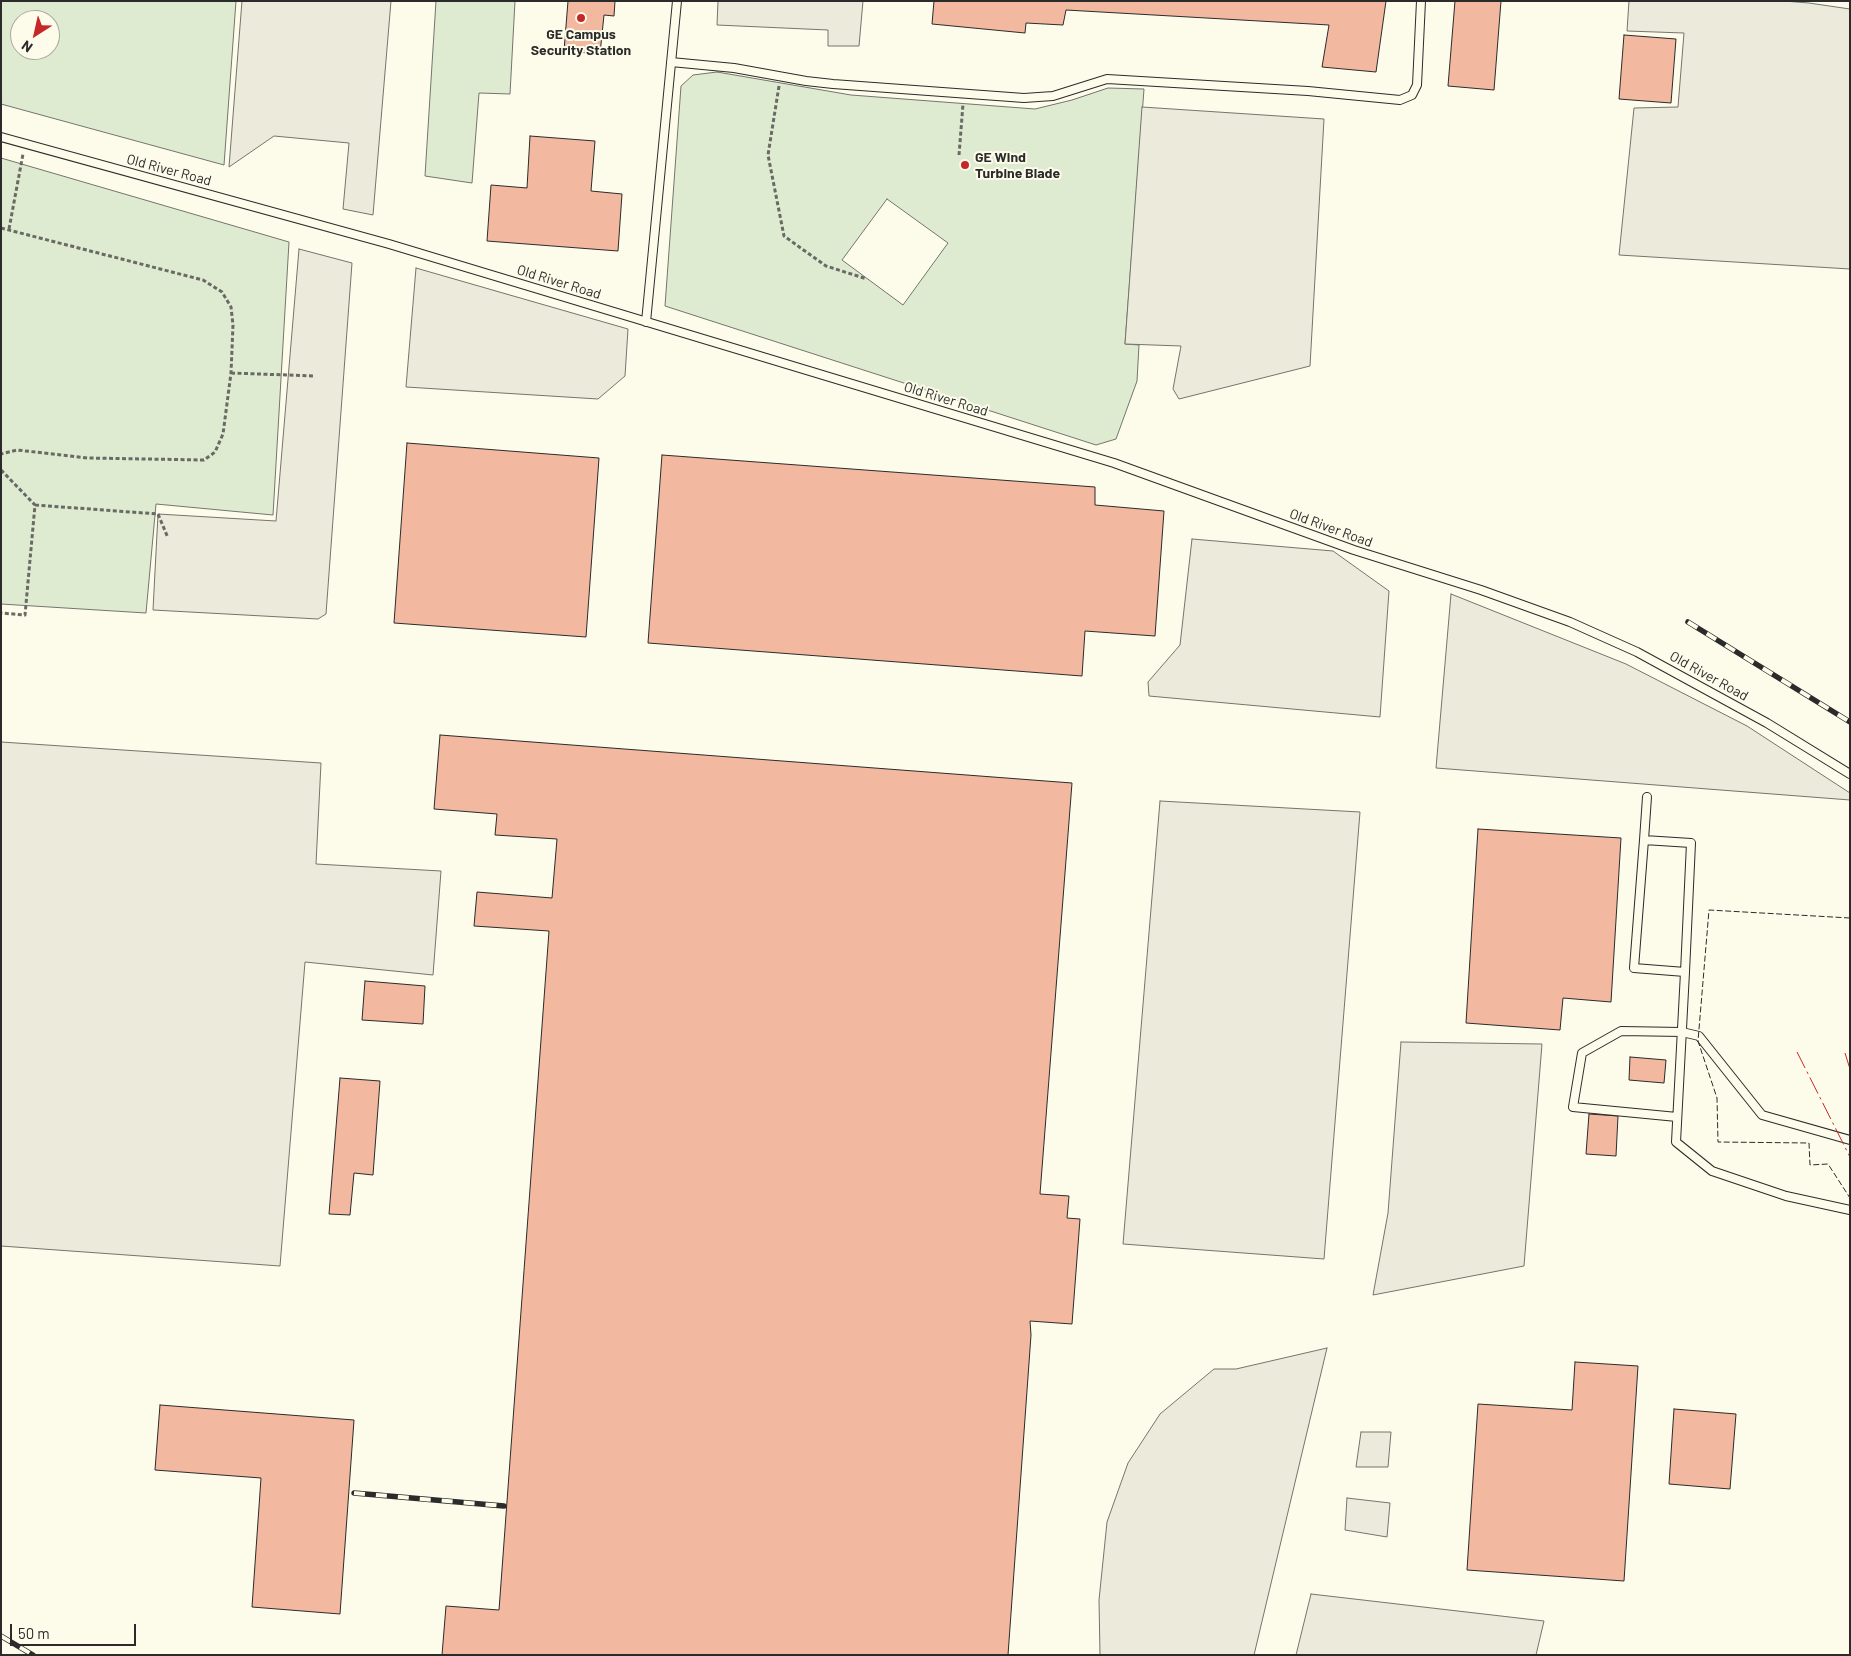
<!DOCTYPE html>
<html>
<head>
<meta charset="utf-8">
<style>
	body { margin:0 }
	#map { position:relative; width:1851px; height:1656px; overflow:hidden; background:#fdfbea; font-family:Barlow,sans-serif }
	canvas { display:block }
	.frame { position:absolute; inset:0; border:2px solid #2b2b2b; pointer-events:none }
	.north { position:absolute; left:10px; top:10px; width:50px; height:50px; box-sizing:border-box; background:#fdfbea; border:1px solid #a9a89e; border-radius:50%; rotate:215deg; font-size:14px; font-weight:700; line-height:20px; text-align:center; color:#2b2b2b }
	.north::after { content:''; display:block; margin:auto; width:18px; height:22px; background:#c62828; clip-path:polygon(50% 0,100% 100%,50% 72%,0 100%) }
	.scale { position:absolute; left:10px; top:1624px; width:126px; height:22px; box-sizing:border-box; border:2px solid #2b2b2b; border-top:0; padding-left:6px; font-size:15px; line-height:18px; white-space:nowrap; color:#2b2b2b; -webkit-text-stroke:4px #fdfbea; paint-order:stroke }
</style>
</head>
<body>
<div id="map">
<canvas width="1851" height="1656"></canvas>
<div class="frame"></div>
<div class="north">N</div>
<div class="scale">50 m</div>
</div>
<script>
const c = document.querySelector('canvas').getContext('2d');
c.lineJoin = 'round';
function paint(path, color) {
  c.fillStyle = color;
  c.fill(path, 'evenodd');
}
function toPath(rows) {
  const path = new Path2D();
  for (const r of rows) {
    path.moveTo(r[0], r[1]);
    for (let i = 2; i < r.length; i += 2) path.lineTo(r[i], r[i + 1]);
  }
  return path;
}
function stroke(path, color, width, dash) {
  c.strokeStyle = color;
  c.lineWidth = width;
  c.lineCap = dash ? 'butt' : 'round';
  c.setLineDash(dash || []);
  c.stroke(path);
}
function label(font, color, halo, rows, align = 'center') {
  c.font = font + ' Barlow,sans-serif';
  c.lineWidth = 4;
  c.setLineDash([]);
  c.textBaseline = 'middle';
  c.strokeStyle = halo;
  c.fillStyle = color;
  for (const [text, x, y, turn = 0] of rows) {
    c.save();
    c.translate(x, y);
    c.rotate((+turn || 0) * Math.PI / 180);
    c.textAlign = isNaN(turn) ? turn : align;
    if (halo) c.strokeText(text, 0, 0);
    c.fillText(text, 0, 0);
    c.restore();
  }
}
const green = toPath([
	[1,1,236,1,224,165,1,104,1,1],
	[20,20,50,20,50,50,20,50,20,20],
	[436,1,515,1,510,94,479,93,472,183,425,176,436,1],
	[717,72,851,95,1035,109,1072,100,1108,88,1144,89,1125,344,1139,345,1137,381,1116,439,1096,445,665,306,681,86,693,75,717,72],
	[887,199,948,243,903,305,842,260,887,199],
	[1,158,289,242,273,515,156,504,146,613,1,604,1,158]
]);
paint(green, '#deebd1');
stroke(green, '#74746e', 1);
const parking = toPath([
	[242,1,391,1,373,215,343,209,349,143,274,136,229,167,242,1],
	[718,1,863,1,859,46,828,46,828,30,717,25,718,1],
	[1629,1,1784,1,1809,3,1850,9,1850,269,1619,255,1634,108,1678,107,1684,33,1627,31,1629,1],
	[1142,107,1324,119,1310,366,1179,399,1173,389,1181,346,1125,344,1142,107],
	[299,249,352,263,326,614,318,619,153,610,158,514,276,521,299,249],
	[416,268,628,329,625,376,598,399,406,387,416,268],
	[1192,539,1333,551,1389,591,1380,717,1149,696,1148,682,1180,645,1192,539],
	[1451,594,1626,664,1747,726,1850,793,1850,800,1436,768,1451,594],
	[1,742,321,763,316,864,441,871,433,975,305,962,280,1266,1,1246,1,742],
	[1160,801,1360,812,1324,1259,1123,1244,1160,801],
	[1401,1042,1542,1044,1524,1266,1373,1295,1388,1213,1401,1042],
	[1327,1348,1254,1655,1100,1655,1099,1600,1107,1522,1128,1463,1160,1414,1214,1369,1236,1369,1327,1348],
	[1361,1432,1391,1432,1388,1467,1356,1467,1361,1432],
	[1347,1498,1390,1503,1387,1537,1345,1530,1347,1498],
	[1311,1594,1544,1621,1536,1655,1296,1655,1311,1594]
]);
paint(parking, '#eceadb');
stroke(parking, '#74746e', 1);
const building = toPath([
	[568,1,615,1,614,16,604,15,600,54,564,51,568,1],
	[934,1,1386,1,1376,72,1322,67,1329,25,1066,10,1063,25,1026,23,1025,33,932,24,934,1],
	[1455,1,1501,1,1494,90,1448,86,1455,1],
	[1624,35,1676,39,1671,103,1619,99,1624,35],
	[530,136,595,141,591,191,622,194,618,251,487,241,491,185,527,188,530,136],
	[407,443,599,458,586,637,394,623,407,443],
	[662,455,1095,487,1095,505,1164,511,1155,636,1085,631,1082,676,648,643,662,455],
	[440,735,1072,783,1040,1194,1069,1196,1067,1218,1080,1219,1072,1324,1030,1321,1031,1335,1008,1655,442,1655,446,1606,499,1610,549,931,474,926,477,892,552,898,557,839,495,835,497,814,434,809,440,735],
	[1478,829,1621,838,1611,1002,1563,998,1560,1030,1466,1023,1478,829],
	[365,981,425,986,423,1024,362,1020,365,981],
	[1630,1057,1666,1060,1664,1083,1629,1080,1630,1057],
	[340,1078,380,1081,373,1175,354,1173,350,1215,329,1214,340,1078],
	[1589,1114,1618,1116,1616,1156,1586,1154,1589,1114],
	[1575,1362,1638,1366,1624,1581,1467,1570,1478,1404,1572,1410,1575,1362],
	[160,1405,354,1420,340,1614,252,1607,261,1478,155,1470,160,1405],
	[1674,1409,1736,1414,1730,1489,1669,1484,1674,1409]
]);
paint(building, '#f2b8a0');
stroke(building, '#2b2b2b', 1);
const service = toPath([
	[671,62,734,68,806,81,833,84,1024,98,1053,96,1107,79,1308,91,1400,100,1412,95,1417,85,1421,1],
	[1,137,389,244,1114,463,1354,550,1481,590,1570,622,1637,652,1767,723,1850,774],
	[646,322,677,1],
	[1644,840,1691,843,1685,972,1634,968,1644,840,1647,797],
	[1685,972,1676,1142,1712,1171,1786,1196,1850,1210],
	[1677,1117,1573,1107,1582,1053,1621,1031,1682,1032,1699,1036,1762,1115,1850,1140]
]);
stroke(service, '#2b2b2b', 10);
stroke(toPath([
	[779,86,768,155,784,236,826,266,867,279],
	[959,155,963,104],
	[1,228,203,280,222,292,231,307,233,325,231,373,223,434,215,452,204,460,88,458,17,450,1,454],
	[9,229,23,154],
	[231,373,315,376],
	[1,470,35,505,25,615,1,613],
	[35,505,158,514,168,538]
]), '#6a6964', 3, [4, 2.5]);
stroke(service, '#fdfbea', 8);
const rail = toPath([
	[1688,622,1850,722],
	[354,1493,504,1506],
	[1,1636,33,1655]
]);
stroke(rail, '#2b2b2b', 5.5);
stroke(rail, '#fdfbea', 4, [11]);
stroke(toPath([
	[1850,918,1709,910,1698,1041,1717,1098,1718,1142,1809,1143,1810,1165,1828,1164,1850,1198]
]), '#2b2b2b', 1, [6, 2.5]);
stroke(toPath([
	[1797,1052,1850,1157],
	[1845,1053,1850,1069]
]), '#c62828', 1, [18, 4, 2.5, 4]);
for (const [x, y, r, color] of [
	[581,18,5,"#c62828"],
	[965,165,5,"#c62828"]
]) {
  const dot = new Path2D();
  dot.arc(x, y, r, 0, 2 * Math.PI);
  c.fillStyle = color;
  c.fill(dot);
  stroke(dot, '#fdfbea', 2);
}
label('bold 14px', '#2b2b2b', '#fdfbea', [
	["GE Campus",581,34],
	["Security Station",581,50],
	["GE Wind",975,157,"left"],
	["Turbine Blade",975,173,"left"]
]);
label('14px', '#2b2b2b', '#fdfbea', [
	["Old River Road",169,170,15],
	["Old River Road",559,282,17],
	["Old River Road",946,399,17],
	["Old River Road",1331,528,20],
	["Old River Road",1709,676,29]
]);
</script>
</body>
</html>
